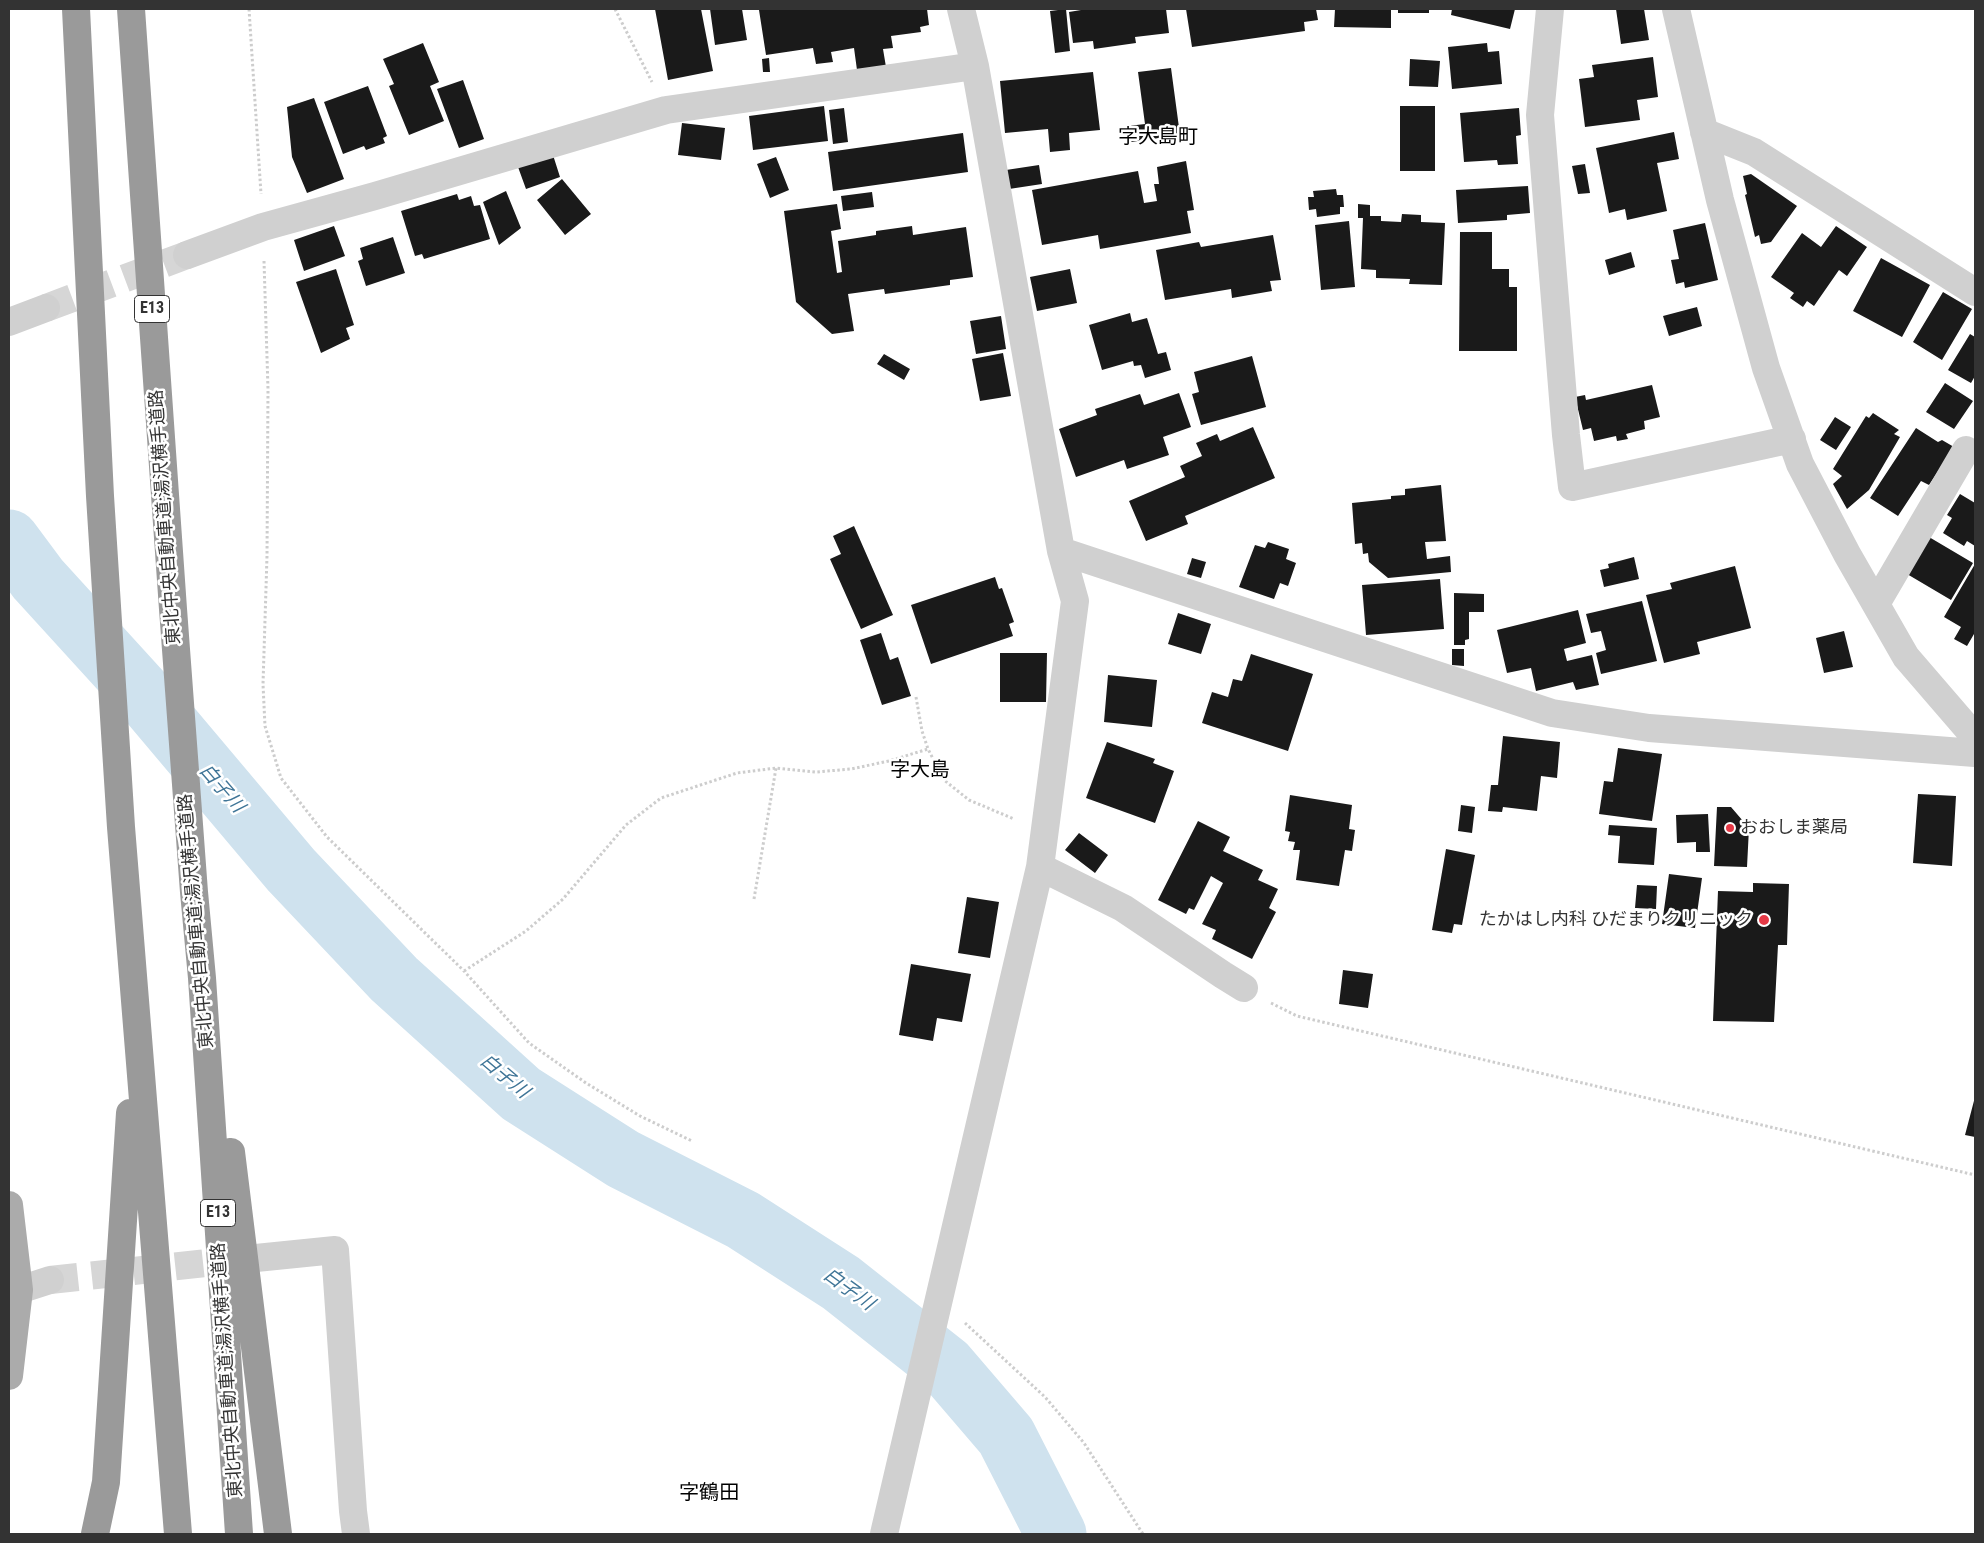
<!DOCTYPE html>
<html>
<head>
<meta charset="utf-8">
<style>
	body { margin:0 }
	#map { position:relative; width:1984px; height:1543px; overflow:hidden; background:#fff; font-family:"Roboto Condensed",sans-serif }
	canvas { display:block }
	.frame { position:absolute; inset:0; border:10px solid #333; pointer-events:none }
</style>
</head>
<body>
<div id="map">
<canvas width="1984" height="1543"></canvas>
<div class="frame"></div>
</div>
<script>
const c = document.querySelector('canvas').getContext('2d');
c.lineJoin = 'round';
function toPath(rows) {
  const path = new Path2D();
  for (const r of rows) {
    path.moveTo(r[0], r[1]);
    for (let i = 2; i < r.length; i += 2) path.lineTo(r[i], r[i + 1]);
  }
  return path;
}
function stroke(path, color, width, dash) {
  c.strokeStyle = color;
  c.lineWidth = width;
  c.lineCap = dash ? 'butt' : 'round';
  c.setLineDash(dash || []);
  c.stroke(path);
}
function paint(path, color) {
  c.fillStyle = color;
  c.fill(path, 'evenodd');
}
function label(font, color, halo, rows, align = 'center') {
  c.font = font + ' "Roboto Condensed","Noto Sans JP",sans-serif';
  c.lineWidth = 5;
  c.setLineDash([]);
  c.textBaseline = 'middle';
  c.strokeStyle = halo;
  c.fillStyle = color;
  for (const [text, x, y, turn = 0] of rows) {
    c.save();
    c.translate(x, y);
    c.rotate((+turn || 0) * Math.PI / 180);
    c.textAlign = isNaN(turn) ? turn : align;
    if (halo) c.strokeText(text, 0, 0);
    c.fillText(text, 0, 0);
    c.restore();
  }
}
stroke(toPath([
	[9,540,38,579,141,692,291,870,394,979,521,1094,623,1159,743,1220,841,1283,946,1366,1006,1436,1056,1534]
]), '#cfe2ee', 61);
paint(toPath([
	[655,9,701,9,713,71,668,80],
	[710,9,742,9,747,40,715,45],
	[763,9,927,9,929,25,920,27,921,32,891,36,893,48,883,49,886,67,857,70,854,48,831,52,833,62,816,64,813,48,766,55,759,10],
	[1066,9,1070,51,1055,53,1050,11],
	[1087,9,1166,9,1169,33,1135,37,1136,43,1094,49,1093,41,1073,43,1069,12],
	[1186,9,1316,9,1318,20,1304,22,1305,31,1192,47],
	[1335,9,1391,9,1391,28,1334,27],
	[1398,9,1429,9,1429,13,1398,13],
	[1452,9,1515,9,1510,29,1451,15],
	[1616,9,1644,9,1649,40,1621,44],
	[423,43,439,82,430,86,444,121,409,135,389,86,394,84,383,59],
	[1487,43,1488,52,1499,51,1502,84,1452,89,1448,47],
	[1653,57,1658,97,1637,100,1640,120,1585,127,1579,79,1594,77,1592,65],
	[769,58,770,72,763,72,762,59],
	[1410,59,1440,61,1438,87,1409,86],
	[1171,68,1180,135,1131,142,1128,126,1145,124,1138,72],
	[1093,72,1100,130,1069,133,1070,150,1050,152,1048,129,1005,133,1000,81],
	[463,80,484,139,459,148,437,89],
	[368,86,387,136,383,138,385,143,366,150,364,146,343,154,324,102],
	[314,98,344,179,307,193,292,157,287,107],
	[824,106,828,141,753,150,749,116],
	[1400,106,1435,106,1435,171,1400,171],
	[844,108,848,142,833,144,829,110],
	[1519,108,1521,135,1516,136,1518,164,1498,165,1497,160,1464,162,1460,113],
	[682,123,725,128,721,160,678,155],
	[1674,132,1679,159,1657,163,1667,211,1627,220,1625,209,1609,213,1596,148],
	[963,133,968,172,833,191,828,152],
	[553,155,560,177,526,189,518,167],
	[776,157,789,190,770,198,757,164],
	[1186,161,1194,210,1187,211,1191,233,1100,249,1098,235,1042,245,1032,190,1138,171,1144,203,1157,201,1154,184,1159,184,1157,167],
	[1585,164,1590,193,1578,194,1572,166],
	[1039,165,1042,184,1009,189,1006,170],
	[1751,174,1797,206,1771,242,1761,244,1759,235,1755,237,1745,195,1747,194,1743,176],
	[562,179,591,214,565,235,537,200],
	[1528,186,1530,213,1507,215,1507,220,1458,223,1456,190],
	[1336,189,1337,195,1343,195,1344,207,1340,207,1340,214,1317,217,1316,209,1309,210,1308,197,1314,197,1313,191],
	[506,191,521,228,499,245,483,202],
	[872,192,874,207,843,211,841,196],
	[457,194,459,200,471,196,474,206,480,205,490,239,424,259,422,254,415,256,401,211],
	[837,204,841,229,831,231,837,273,842,272,838,241,876,235,876,231,912,226,913,235,966,227,973,277,950,280,950,285,885,294,884,289,848,294,854,331,832,334,796,302,784,211],
	[1358,204,1370,205,1370,216,1381,216,1381,221,1401,222,1402,214,1421,215,1421,222,1445,223,1442,285,1409,284,1410,279,1376,278,1376,270,1361,269,1363,218,1358,218],
	[1349,221,1355,287,1321,290,1315,225],
	[1705,223,1718,280,1685,288,1684,282,1676,284,1671,260,1679,259,1673,230],
	[334,226,345,256,304,271,294,240],
	[1836,226,1867,247,1847,276,1839,270,1814,306,1807,301,1803,307,1790,298,1794,293,1771,277,1802,233,1821,247],
	[1460,232,1492,232,1492,269,1509,269,1509,287,1517,287,1517,351,1459,351],
	[1273,235,1281,280,1270,281,1272,291,1232,298,1231,289,1165,300,1156,250,1199,242,1201,247],
	[393,237,405,273,366,286,358,261,363,259,360,248],
	[1631,252,1635,267,1609,275,1605,260],
	[1881,258,1930,285,1902,337,1853,311],
	[336,269,354,325,346,328,350,339,321,353,296,282],
	[1070,269,1077,303,1037,311,1030,277],
	[1943,292,1972,309,1942,360,1913,342],
	[1697,307,1702,326,1669,336,1663,316],
	[1130,313,1132,322,1147,318,1158,354,1166,352,1171,370,1145,378,1141,365,1134,366,1133,361,1102,370,1089,325],
	[1001,316,1006,349,976,354,970,321],
	[1970,334,1975,337,1975,376,1971,383,1948,370],
	[1003,353,1011,396,980,401,972,359],
	[884,354,910,369,904,380,877,364],
	[1252,356,1266,407,1201,425,1192,394,1199,392,1194,372],
	[1945,383,1973,401,1954,429,1926,412],
	[1652,385,1660,417,1644,421,1645,429,1626,434,1628,439,1617,441,1616,436,1594,441,1591,428,1583,430,1575,397,1585,395,1586,400],
	[1179,393,1191,427,1163,437,1169,455,1127,469,1124,460,1076,477,1059,429,1097,415,1095,409,1140,394,1144,405],
	[1873,413,1899,430,1894,434,1900,437,1869,490,1847,509,1833,484,1842,476,1833,469,1866,416,1869,418],
	[1835,417,1851,427,1836,450,1820,440],
	[1253,427,1275,478,1185,516,1188,524,1146,541,1129,501,1185,477,1180,466,1202,456,1196,443,1217,434,1220,441],
	[1916,428,1938,442,1942,440,1954,447,1929,485,1921,481,1898,516,1870,498],
	[1441,485,1446,541,1425,542,1427,559,1450,556,1451,572,1388,578,1369,562,1368,553,1363,554,1362,543,1355,544,1352,503,1391,499,1391,496,1405,495,1405,489],
	[1960,494,1975,503,1975,546,1967,541,1964,546,1943,533,1952,518,1947,515],
	[854,526,893,615,861,629,830,559,841,554,833,536],
	[1929,537,1973,563,1951,600,1907,574],
	[1268,542,1289,549,1286,559,1296,563,1288,586,1280,583,1274,599,1239,587,1255,545,1265,548],
	[1634,557,1639,579,1604,587,1600,570,1609,568,1608,564],
	[1192,558,1206,562,1201,578,1187,574],
	[1975,564,1975,635,1974,634,1967,646,1954,639,1961,627,1944,617],
	[1735,566,1751,628,1697,642,1700,654,1664,663,1646,595,1672,589,1670,583],
	[995,577,999,589,1002,588,1014,622,1009,624,1013,636,931,664,911,605],
	[1440,579,1444,629,1366,635,1362,585],
	[1454,593,1484,594,1484,612,1469,612,1469,639,1465,640,1465,645,1454,645],
	[1642,601,1657,661,1601,674,1596,653,1606,650,1601,631,1591,633,1586,614],
	[1578,610,1586,643,1564,649,1567,661,1592,655,1599,685,1576,690,1573,682,1536,691,1531,668,1507,673,1497,630],
	[1178,613,1211,624,1201,654,1168,644],
	[1844,631,1853,667,1824,673,1816,638],
	[881,633,890,660,898,657,911,696,882,705,860,640],
	[1452,649,1464,649,1464,666,1452,665],
	[1000,653,1047,653,1046,702,1000,702],
	[1251,654,1313,674,1288,751,1202,723,1212,692,1228,697,1233,679,1242,681],
	[1108,675,1157,680,1152,727,1104,722],
	[1503,736,1560,742,1557,778,1541,776,1537,811,1503,807,1502,812,1488,811,1491,785,1498,785],
	[1107,742,1155,759,1153,763,1174,771,1155,823,1086,798],
	[1618,748,1662,754,1652,821,1599,814,1604,781,1613,782],
	[1918,794,1956,796,1952,866,1913,863],
	[1290,795,1352,805,1349,829,1355,830,1352,851,1345,850,1339,886,1296,880,1300,850,1293,850,1295,842,1288,841,1290,832,1285,831],
	[1461,805,1475,807,1472,833,1458,831],
	[1717,807,1731,807,1749,828,1747,867,1714,866],
	[1708,814,1710,852,1696,852,1696,842,1677,843,1676,815],
	[1198,821,1230,837,1223,851,1263,870,1258,880,1278,889,1269,908,1276,912,1252,959,1212,939,1216,930,1202,924,1223,883,1211,876,1194,910,1189,908,1186,914,1158,900],
	[1609,825,1657,828,1654,865,1618,863,1620,836,1608,835],
	[1079,833,1108,855,1095,873,1065,850],
	[1446,849,1475,855,1462,925,1454,924,1452,933,1432,930],
	[1669,874,1702,878,1695,928,1662,924],
	[1753,883,1789,884,1787,945,1778,945,1774,1022,1713,1021,1718,891,1753,892],
	[1637,885,1657,886,1656,909,1635,908],
	[967,897,999,902,990,958,958,953],
	[911,964,971,974,962,1022,937,1018,933,1041,899,1035],
	[1343,970,1373,974,1368,1008,1339,1004],
	[1975,1097,1975,1137,1965,1135]
]), '#1a1a1a');
stroke(toPath([
	[46,308,187,255],
	[50,1280,244,1259]
]), '#d6d6d6', 28, [28, 14]);
stroke(toPath([
	[249,9,261,194],
	[615,9,652,82],
	[264,261,268,389,267,556,263,684,265,726,281,778,327,837,464,971,529,1043,586,1083,640,1116,692,1141],
	[916,697,922,731,928,749],
	[754,899,776,768],
	[464,971,526,931,563,899,626,825,661,798,737,773,776,768,816,772,851,769,889,761,928,749,944,780,969,800,1014,819],
	[1271,1003,1297,1016,1975,1175],
	[965,1323,1045,1397,1084,1443,1143,1534]
]), '#cdcdcd', 3, [2.5, 2.5]);
stroke(toPath([
	[1550,9,1540,115,1566,435,1572,487,1792,439],
	[1676,9,1720,200,1766,368,1800,464,1847,554,1906,657,1975,737],
	[1704,132,1754,152,1975,292],
	[187,255,263,227,375,196,666,110,975,66],
	[9,322,46,308],
	[1061,551,1552,713,1649,728,1975,753],
	[1876,604,1966,450],
	[1040,867,1123,908,1223,975,1244,988],
	[246,1259,335,1250,353,1511,356,1534],
	[19,1290,50,1280],
	[884,1534,1040,867,1075,601,1061,551,975,66,961,9]
]), '#d0d0d0', 28);
stroke(toPath([
	[9,1205,19,1290,9,1376]
]), '#ababab', 28);
stroke(toPath([
	[76,9,100,496,121,827,178,1534],
	[131,9,173,609,194,892,202,978,239,1534],
	[231,1152,278,1534],
	[95,1534,106,1482,130,1113]
]), '#9a9a9a', 28);
for (const [x, y, r, color] of [
	[1730,828,5,"#e63946"],
	[1764,920,6,"#e63946"]
]) {
  const dot = new Path2D();
  dot.arc(x, y, r, 0, 2 * Math.PI);
  c.fillStyle = color;
  c.fill(dot);
  stroke(dot, '#fff', 2);
}
for (const [x, y, w] of [
	[152,309,35],
	[218,1213,35]
]) {
  const box = new Path2D();
  box.roundRect(x - w / 2, y - 13.5, w, 27, 4);
  c.fillStyle = '#fff';
  c.fill(box);
  stroke(box, '#333', 1);
}
label('bold 16px', '#333', null, [
	["E13",152,309],
	["E13",218,1213]
]);
label('18px', '#333', '#fff', [
	["東北中央自動車道;湯沢横手道路",166,517,-94],
	["東北中央自動車道;湯沢横手道路",197,921,-95],
	["東北中央自動車道;湯沢横手道路",228,1370,-94]
]);
label('18px', '#333', '#fff', [
	["おおしま薬局",1740,828],
	["たかはし内科 ひだまりクリニック",1753,920,"right"]
], 'left');
label('italic 19px', '#3f7597', '#fff', [
	["白子川",221,789,49],
	["白子川",504,1077,40],
	["白子川",848,1290,36]
]);
label('20px', '#000', '#fff', [
	["字大島町",1158,138],
	["字大島",920,771],
	["字鶴田",709,1494]
]);
</script>
</body>
</html>
